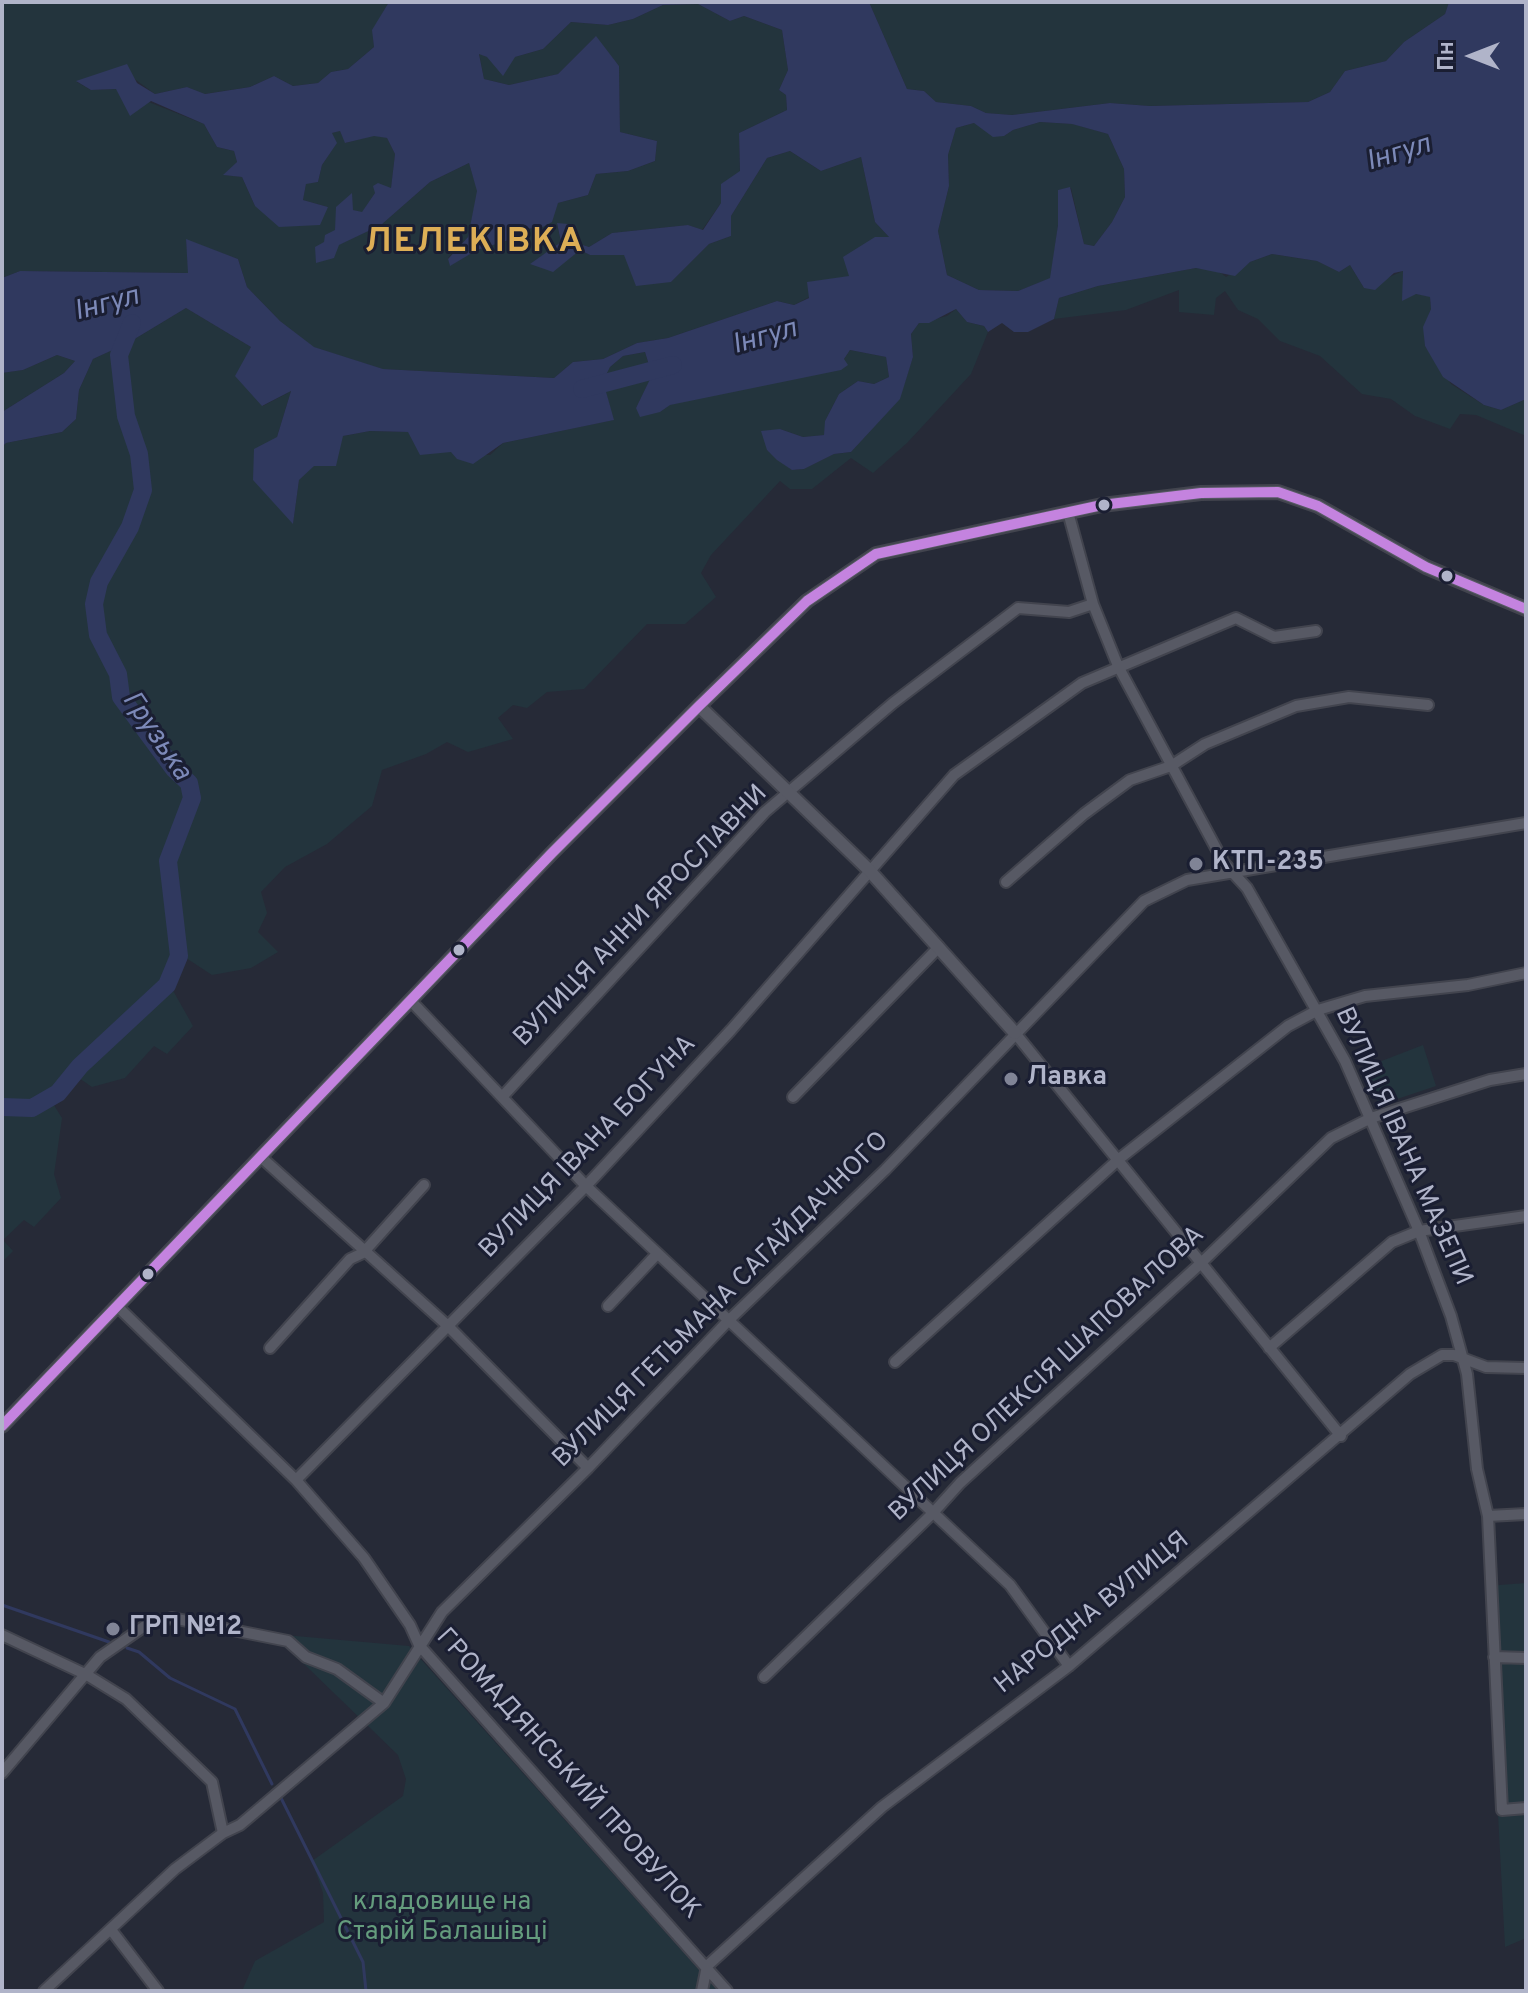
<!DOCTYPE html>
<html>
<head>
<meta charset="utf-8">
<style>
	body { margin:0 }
	#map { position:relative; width:1528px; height:1993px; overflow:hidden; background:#262a37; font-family:Overpass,sans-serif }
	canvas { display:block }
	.frame { position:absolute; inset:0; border:4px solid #b0b4c9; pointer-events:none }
	.north { position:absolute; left:1432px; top:16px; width:80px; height:80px; -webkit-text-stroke:6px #1a1e32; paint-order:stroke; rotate:270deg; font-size:22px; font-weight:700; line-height:32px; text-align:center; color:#b0b4c9 }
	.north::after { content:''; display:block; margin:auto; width:28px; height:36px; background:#b0b4c9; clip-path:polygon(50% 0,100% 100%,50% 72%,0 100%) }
</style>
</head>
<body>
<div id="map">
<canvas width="1528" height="1993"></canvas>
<div class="frame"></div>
<div class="north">Пн</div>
</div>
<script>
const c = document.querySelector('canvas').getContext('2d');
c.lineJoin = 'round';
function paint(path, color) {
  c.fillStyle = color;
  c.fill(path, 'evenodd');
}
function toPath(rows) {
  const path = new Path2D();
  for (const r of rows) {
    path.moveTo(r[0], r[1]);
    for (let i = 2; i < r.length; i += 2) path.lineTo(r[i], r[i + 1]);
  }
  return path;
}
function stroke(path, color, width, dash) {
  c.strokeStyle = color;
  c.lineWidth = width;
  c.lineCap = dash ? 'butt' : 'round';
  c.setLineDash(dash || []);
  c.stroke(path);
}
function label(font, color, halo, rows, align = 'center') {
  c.font = font + ' Overpass,sans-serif';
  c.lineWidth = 6;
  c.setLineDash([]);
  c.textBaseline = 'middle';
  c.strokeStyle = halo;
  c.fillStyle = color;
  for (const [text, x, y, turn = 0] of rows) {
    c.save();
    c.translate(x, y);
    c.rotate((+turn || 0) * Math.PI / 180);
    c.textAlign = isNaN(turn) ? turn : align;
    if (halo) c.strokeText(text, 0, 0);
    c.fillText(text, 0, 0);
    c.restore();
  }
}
paint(toPath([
	[2,2,389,2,373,30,374,47,348,69,331,72,318,83,293,86,274,76,250,87,204,94,187,87,155,94,121,69,77,82,91,90,116,89,204,124,217,147,234,151,237,162,224,175,242,177,255,206,328,207,303,200,306,183,318,182,322,165,336,144,331,133,340,131,346,143,374,135,387,138,395,154,391,189,375,193,362,213,353,210,338,245,381,225,430,182,469,163,478,191,468,237,448,258,450,265,477,250,506,241,522,229,541,228,558,203,588,195,596,174,628,171,655,161,657,141,620,132,619,66,595,37,558,74,509,85,484,79,479,53,487,57,515,57,543,49,571,22,608,25,633,19,663,5,698,4,730,21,744,16,782,30,788,70,779,90,786,95,787,110,739,133,740,172,722,184,721,203,702,230,688,225,612,233,589,247,570,241,557,224,561,242,531,264,580,250,590,255,624,255,671,282,709,244,731,236,731,216,767,158,790,151,821,171,861,157,875,222,890,238,850,276,794,305,777,301,668,338,637,343,603,359,573,362,554,378,382,369,313,347,280,321,247,287,238,259,186,240,189,273,20,271,2,278],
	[869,2,1449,2,1445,14,1404,42,1386,61,1345,71,1330,92,1308,102,1150,106,1110,103,1012,115,986,113,971,106,936,102,924,91,907,89],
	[1040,122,1073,124,1108,134,1124,169,1125,197,1112,222,1094,246,1084,244,1071,188,1058,190,1058,225,1051,278,1018,291,979,290,947,275,938,231,949,186,948,155,956,128,974,123,1004,136,1013,130],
	[1272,254,1317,261,1339,272,1350,265,1364,288,1403,271,1416,294,1430,296,1431,309,1424,327,1425,346,1451,384,1484,405,1501,410,1526,399,1526,436,1476,415,1460,414,1450,429,1415,416,1391,399,1362,394,1320,356,1280,341,1258,319,1238,310,1225,291,1216,298,1214,315,1179,312,1179,290,1126,310,1054,319,1059,298,1098,286,1196,268,1217,270,1226,277,1250,262],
	[186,308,251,347,263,406,291,391,277,437,293,523,299,480,343,436,370,431,408,432,452,452,490,455,503,443,613,420,603,381,610,367,623,356,645,352,652,376,636,408,660,412,669,405,844,359,850,350,886,357,889,377,874,384,858,381,839,394,825,421,825,435,803,437,780,429,767,450,792,470,804,469,834,454,851,452,899,399,913,357,911,334,919,323,947,316,956,309,967,322,984,326,988,332,971,374,907,443,873,473,851,458,812,489,790,489,780,481,711,555,701,573,716,597,685,624,647,624,584,689,547,692,527,708,513,705,498,718,513,739,468,752,447,742,426,754,382,770,372,806,327,844,285,867,261,892,267,913,258,932,278,952,251,968,212,975,183,956,171,987,193,1026,167,1054,154,1046,125,1078,92,1087,76,1076,52,1102,62,1118,54,1174,61,1198,34,1227,24,1220,3,1240,13,1251,2,1262,2,447,6,443,62,432,76,419,79,390,93,359,128,343],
	[57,355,75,361,64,373,2,412,2,373,23,370],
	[1423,1045,1436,1086,1379,1105,1366,1067],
	[1526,1583,1526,1938,1505,1947,1486,1586],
	[273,1634,409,1646,718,1991,242,1991,255,1961,324,1922,323,1893,312,1861,403,1796,406,1779,398,1755]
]), '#23343d');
paint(toPath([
	[389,2,869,2,907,89,924,91,936,102,971,106,986,113,1012,115,1110,103,1150,106,1308,102,1330,92,1345,71,1386,61,1404,42,1445,14,1449,2,1526,2,1526,399,1501,410,1484,405,1443,377,1425,346,1423,327,1431,309,1430,297,1416,294,1402,301,1403,271,1394,273,1375,290,1364,288,1350,265,1339,272,1317,261,1272,254,1250,262,1235,276,1196,268,1098,286,1059,298,1054,319,1028,332,1014,332,1002,323,988,332,984,326,967,322,956,309,929,323,919,323,911,334,913,357,900,399,851,452,834,454,804,469,792,470,777,460,767,450,761,431,780,429,803,437,824,435,825,421,839,394,858,381,874,384,889,377,886,357,850,350,844,359,848,365,841,370,670,405,660,412,640,417,636,408,652,375,645,352,623,356,610,367,603,381,614,420,503,443,473,464,457,459,451,452,420,455,408,432,370,431,343,436,336,466,314,466,299,480,293,524,253,480,254,449,277,437,291,391,262,406,235,376,251,347,186,308,128,343,93,359,79,390,76,419,62,432,6,443,2,447,2,412,64,373,75,361,57,355,23,370,2,373,2,278,20,271,188,273,186,239,238,259,247,287,280,321,314,347,383,369,554,378,573,362,603,359,637,343,668,338,777,301,794,305,809,298,807,282,849,276,843,257,875,237,889,237,875,222,861,157,821,171,790,151,767,158,731,216,731,236,709,244,671,282,636,286,624,255,590,255,580,250,553,272,530,264,561,242,557,223,568,224,570,241,589,247,612,233,688,225,703,230,721,203,721,184,740,171,739,133,787,110,786,95,779,90,788,70,782,30,744,16,730,21,698,4,663,5,633,19,608,25,571,22,543,49,515,57,503,76,487,57,479,54,484,79,509,85,558,74,596,36,619,66,620,132,657,141,655,161,628,171,596,174,588,195,558,203,552,222,541,228,522,229,506,241,477,250,450,266,448,259,468,237,477,191,469,163,430,182,381,225,339,245,334,258,316,263,315,247,324,242,325,235,335,230,336,207,352,193,353,210,362,212,375,193,373,186,378,183,391,188,395,154,387,138,374,136,345,143,340,131,332,133,337,143,322,165,318,182,306,184,303,200,328,207,320,225,279,227,255,206,242,177,223,175,237,162,234,151,217,147,204,124,151,101,130,116,116,89,91,90,76,81,127,64,137,83,155,94,187,87,205,94,250,87,274,76,293,86,318,83,331,72,348,69,374,47,372,30],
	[1040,122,1072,124,1108,134,1124,169,1125,197,1112,222,1094,246,1084,244,1070,187,1058,190,1058,225,1050,278,1018,291,979,290,947,275,938,231,949,186,948,155,956,128,974,123,993,137,1004,136,1013,130]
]), '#30395f');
stroke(toPath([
	[2,1605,109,1642],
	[127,1648,139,1652,170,1678,235,1709,272,1784],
	[281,1798,363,1962,366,1991]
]), '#30395f', 3);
stroke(toPath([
	[582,389,673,365],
	[2,1107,32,1108,58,1093,80,1066,167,985,179,956,168,861,192,798,189,783,174,769,121,697,118,674,98,635,94,604,99,582,130,527,143,490,139,454,126,416,119,355,132,323]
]), '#30395f', 18);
const minor = toPath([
	[1068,512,1093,604,1118,666,1224,863,1247,888,1345,1061,1419,1231,1451,1316,1467,1374,1477,1469,1488,1516,1502,1810,1526,1808],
	[1006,882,1084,814,1130,780,1171,766,1205,744,1296,706,1349,697,1428,705],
	[412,1002,586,1186,1010,1585,1069,1666],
	[1015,1033,1341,1436],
	[503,1096,765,812,893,703,1018,608,1069,612,1093,604],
	[793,1097,939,947],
	[262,1158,448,1326,588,1468],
	[117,1306,296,1480,364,1558,410,1625,419,1645,727,1991],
	[608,1306,657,1254],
	[270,1348,350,1259,363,1253,424,1185],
	[1269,1348,1392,1242,1419,1231,1526,1216],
	[895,1362,1119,1159,1288,1026,1318,1010,1365,996,1468,985,1526,973],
	[296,1480,586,1186,731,1030,954,775,1082,683,1236,618,1274,637,1316,631],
	[1488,1516,1526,1514],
	[2,1635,87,1675,126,1699,212,1782,223,1833],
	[1494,1657,1526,1658],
	[764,1677,932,1514,960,1483,1200,1264,1331,1138,1371,1118,1490,1080,1526,1074],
	[2,1773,100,1657,149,1623,172,1618,288,1641,306,1657,337,1669,384,1703],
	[112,1931,158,1991],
	[44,1991,175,1869,223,1833,240,1825,384,1703,442,1612,588,1468,728,1321,885,1170,1144,901,1187,880,1526,823],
	[702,1991,707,1966,882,1807,1069,1666,1410,1374,1442,1355,1454,1355,1486,1367,1526,1368]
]);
const tertiary = toPath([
	[699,706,868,869,1015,1033],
	[2,1426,552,853,699,706,807,601,876,554,1102,505,1201,493,1278,492,1318,506,1426,567,1526,609]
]);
stroke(minor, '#42444e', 14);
stroke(tertiary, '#42444e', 16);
stroke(minor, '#575964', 10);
stroke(tertiary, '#575964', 12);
stroke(toPath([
	[2,1426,552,853,699,706,807,601,876,554,1102,505,1201,493,1278,492,1318,506,1426,567,1526,609]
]), '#c483df', 10);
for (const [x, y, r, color] of [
	[1104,505,7,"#b0b4c9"],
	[1447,576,7,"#b0b4c9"],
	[1196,864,8,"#808496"],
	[459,950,7,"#b0b4c9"],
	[1011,1079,8,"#808496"],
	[148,1274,7,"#b0b4c9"],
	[113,1629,8,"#808496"]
]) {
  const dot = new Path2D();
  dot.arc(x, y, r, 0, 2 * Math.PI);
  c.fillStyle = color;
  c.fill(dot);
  stroke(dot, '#1a1e32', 3);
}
label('bold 26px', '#b0b4c9', '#1a1e32', [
	["КТП-235",1212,864],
	["Лавка",1027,1079],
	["ГРП №12",129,1629]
], 'left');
label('26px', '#b0b4c9', '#1a1e32', [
	["ВУЛИЦЯ АННИ ЯРОСЛАВНИ",642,917,-46],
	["ВУЛИЦЯ ІВАНА МАЗЕПИ",1402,1147,66],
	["ВУЛИЦЯ ІВАНА БОГУНА",589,1148,-46],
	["ВУЛИЦЯ ГЕТЬМАНА САГАЙДАЧНОГО",722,1301,-45],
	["ВУЛИЦЯ ОЛЕКСІЯ ШАПОВАЛОВА",1048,1375,-43],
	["НАРОДНА ВУЛИЦЯ",1093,1614,-39],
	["ГРОМАДЯНСЬКИЙ ПРОВУЛОК",567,1775,48]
]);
label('26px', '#649c7d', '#1a1e32', [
	["кладовище на",442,1904],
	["Старій Балашівці",442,1934]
]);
label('italic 28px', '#7c89b8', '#1a1e32', [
	["Інгул",1399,155,-17],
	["Інгул",107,306,-15],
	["Інгул",765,339,-16],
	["Грузька",155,737,56]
]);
c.letterSpacing = '2px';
label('bold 34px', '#ddae56', '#1a1e32', [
	["ЛЕЛЕКІВКА",475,244]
]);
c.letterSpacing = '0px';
</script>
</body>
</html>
